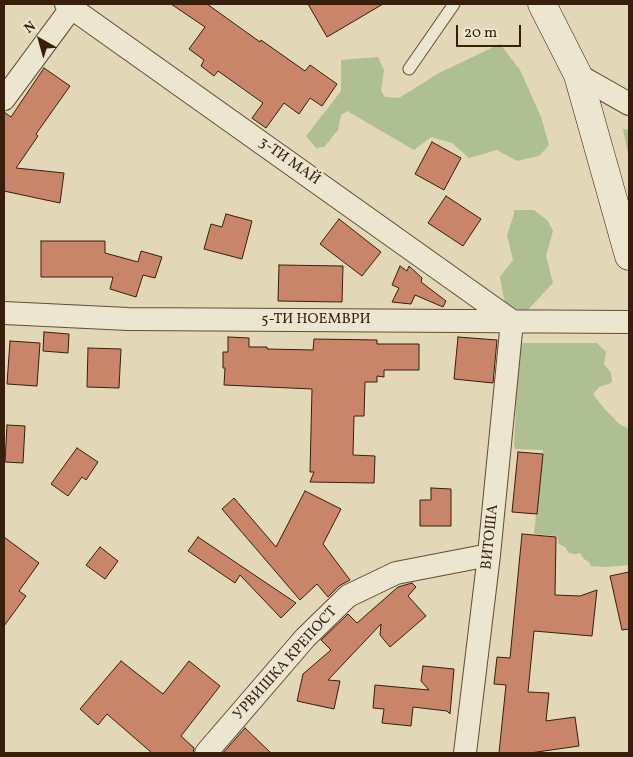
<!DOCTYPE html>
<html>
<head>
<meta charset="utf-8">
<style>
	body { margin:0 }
	#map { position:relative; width:633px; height:757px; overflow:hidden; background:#e2d7b6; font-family:Vollkorn,serif }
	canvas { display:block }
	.frame { position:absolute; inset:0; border:5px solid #381f0b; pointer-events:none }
	.north { position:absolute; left:15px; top:15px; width:50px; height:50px; -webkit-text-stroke:4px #ece5d0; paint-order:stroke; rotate:322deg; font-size:14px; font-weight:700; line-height:20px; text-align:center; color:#381f0b }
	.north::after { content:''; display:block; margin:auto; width:18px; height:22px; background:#381f0b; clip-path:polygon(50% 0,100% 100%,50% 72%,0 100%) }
	.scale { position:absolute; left:456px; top:25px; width:65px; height:22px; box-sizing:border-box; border:2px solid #381f0b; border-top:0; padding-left:6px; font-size:15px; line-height:18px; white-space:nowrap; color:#381f0b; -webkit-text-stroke:4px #ece5d0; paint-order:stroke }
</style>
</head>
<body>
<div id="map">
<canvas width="633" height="757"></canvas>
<div class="frame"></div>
<div class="north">N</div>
<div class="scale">20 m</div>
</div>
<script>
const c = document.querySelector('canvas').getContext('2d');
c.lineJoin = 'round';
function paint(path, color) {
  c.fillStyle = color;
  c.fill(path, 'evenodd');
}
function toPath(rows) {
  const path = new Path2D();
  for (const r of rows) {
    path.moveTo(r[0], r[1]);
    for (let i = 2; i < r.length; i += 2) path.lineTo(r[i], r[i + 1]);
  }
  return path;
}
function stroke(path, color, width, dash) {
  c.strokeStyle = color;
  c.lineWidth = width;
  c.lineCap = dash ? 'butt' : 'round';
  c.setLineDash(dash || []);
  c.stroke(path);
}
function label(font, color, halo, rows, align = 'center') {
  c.font = font + ' Vollkorn,serif';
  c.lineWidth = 4;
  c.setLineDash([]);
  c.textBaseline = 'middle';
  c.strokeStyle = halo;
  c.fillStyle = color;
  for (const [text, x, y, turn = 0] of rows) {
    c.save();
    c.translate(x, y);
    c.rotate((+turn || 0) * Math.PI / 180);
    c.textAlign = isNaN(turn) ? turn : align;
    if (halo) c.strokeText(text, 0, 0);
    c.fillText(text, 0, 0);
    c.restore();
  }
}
paint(toPath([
	[500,44,520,70,541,117,549,145,539,156,517,161,497,150,469,158,452,143,431,137,414,150,347,111,341,115,338,130,324,147,316,148,306,136,341,91,341,60,378,57,384,70,381,91,385,97,399,98,439,73],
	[623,129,629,130,629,159],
	[514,210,534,210,548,221,553,231,546,256,553,283,526,312,505,305,500,277,513,260,507,235,514,214],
	[519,343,597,343,606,352,604,364,611,373,612,382,609,384,599,387,593,394,602,406,618,423,629,429,629,565,607,567,591,566,589,562,584,559,580,553,575,554,569,553,565,547,559,544,557,536,534,534,543,450,515,449,514,445]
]), '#aebf92');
const building = toPath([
	[171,4,207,4,260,42,261,40,305,71,310,65,337,84,322,106,310,98,299,114,284,103,266,128,252,118,263,103,218,71,214,76,201,66,204,60,189,49,205,27,171,4],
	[308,4,383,4,327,37,308,4],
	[44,68,70,86,36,134,38,136,16,168,64,173,60,203,4,191,4,112,11,117,44,68],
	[432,142,461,158,444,190,415,174,432,142],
	[446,196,481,219,463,246,428,223,446,196],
	[226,214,252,221,242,259,204,249,211,224,222,227,226,214],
	[339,219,381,252,362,276,320,244,339,219],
	[41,241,105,241,105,253,138,262,141,251,162,257,155,278,143,275,136,297,110,289,113,277,41,277,41,241],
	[279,265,343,266,342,302,278,301,279,265],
	[400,266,407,271,409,266,422,278,421,282,446,301,443,307,415,295,411,304,392,302,399,288,392,285,400,266],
	[44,332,69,334,68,353,43,351,44,332],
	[228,337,249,338,249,347,267,347,267,349,313,350,314,339,377,340,377,344,419,344,419,370,384,370,384,377,377,376,377,382,365,382,364,416,354,416,353,455,375,456,374,483,310,482,314,472,310,472,312,389,224,385,225,368,223,368,223,352,228,352,228,337],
	[458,337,497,340,493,383,454,379,458,337],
	[10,341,40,343,37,386,7,384,10,341],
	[88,348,121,349,119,388,87,387,88,348],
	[7,425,25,426,23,463,5,462,7,425],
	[77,448,98,462,86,480,82,477,68,496,51,484,77,448],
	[518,452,543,454,537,514,512,512,518,452],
	[431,488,451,489,451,526,420,526,420,500,431,500,431,488],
	[305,491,341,509,323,544,350,580,339,586,328,597,317,584,300,600,222,509,234,498,276,547,305,491],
	[522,534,556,537,555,595,580,596,597,590,592,636,534,631,528,692,549,693,546,721,575,717,579,746,530,753,499,753,506,685,494,684,497,657,510,658,522,534],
	[4,537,39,563,19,591,26,596,4,626,4,537],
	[198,537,244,568,296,603,281,618,240,575,235,583,188,551,198,537],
	[100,547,118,561,105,579,86,565,100,547],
	[629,572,629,629,622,630,610,576,629,572],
	[412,583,416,587,408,596,426,616,390,647,380,635,381,624,328,680,340,681,334,709,297,701,303,674,331,650,321,640,348,614,357,623,398,587,412,583],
	[121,661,163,694,189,661,220,686,181,736,194,748,193,753,152,753,107,714,98,725,80,709,121,661],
	[423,666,454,669,450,714,447,711,413,707,411,726,382,723,384,709,373,708,375,685,429,690,421,681,423,666],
	[245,728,271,753,223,753,245,728]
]);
paint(building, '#c98569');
stroke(building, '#381f0b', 1);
const service = toPath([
	[409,69,454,4]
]);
const minor = toPath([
	[66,4,512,321,489,555,465,753],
	[578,75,629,104],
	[4,99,72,7],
	[4,313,128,319,629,322],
	[206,753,305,638,348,596,396,573,489,555]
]);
const secondary = toPath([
	[542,4,578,75,629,256]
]);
stroke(service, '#624d36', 13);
stroke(minor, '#624d36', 24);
stroke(secondary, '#381f0b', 29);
stroke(service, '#ece5d0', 11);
stroke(minor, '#ece5d0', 22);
stroke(secondary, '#ece5d0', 28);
label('15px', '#381f0b', '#ece5d0', [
	["3-ТИ МАЙ",289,162,35],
	["5-ТИ НОЕМВРИ",316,320],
	["ВИТОША",491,537,-84],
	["УРВИШКА КРЕПОСТ",286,664,-48]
]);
</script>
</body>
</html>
